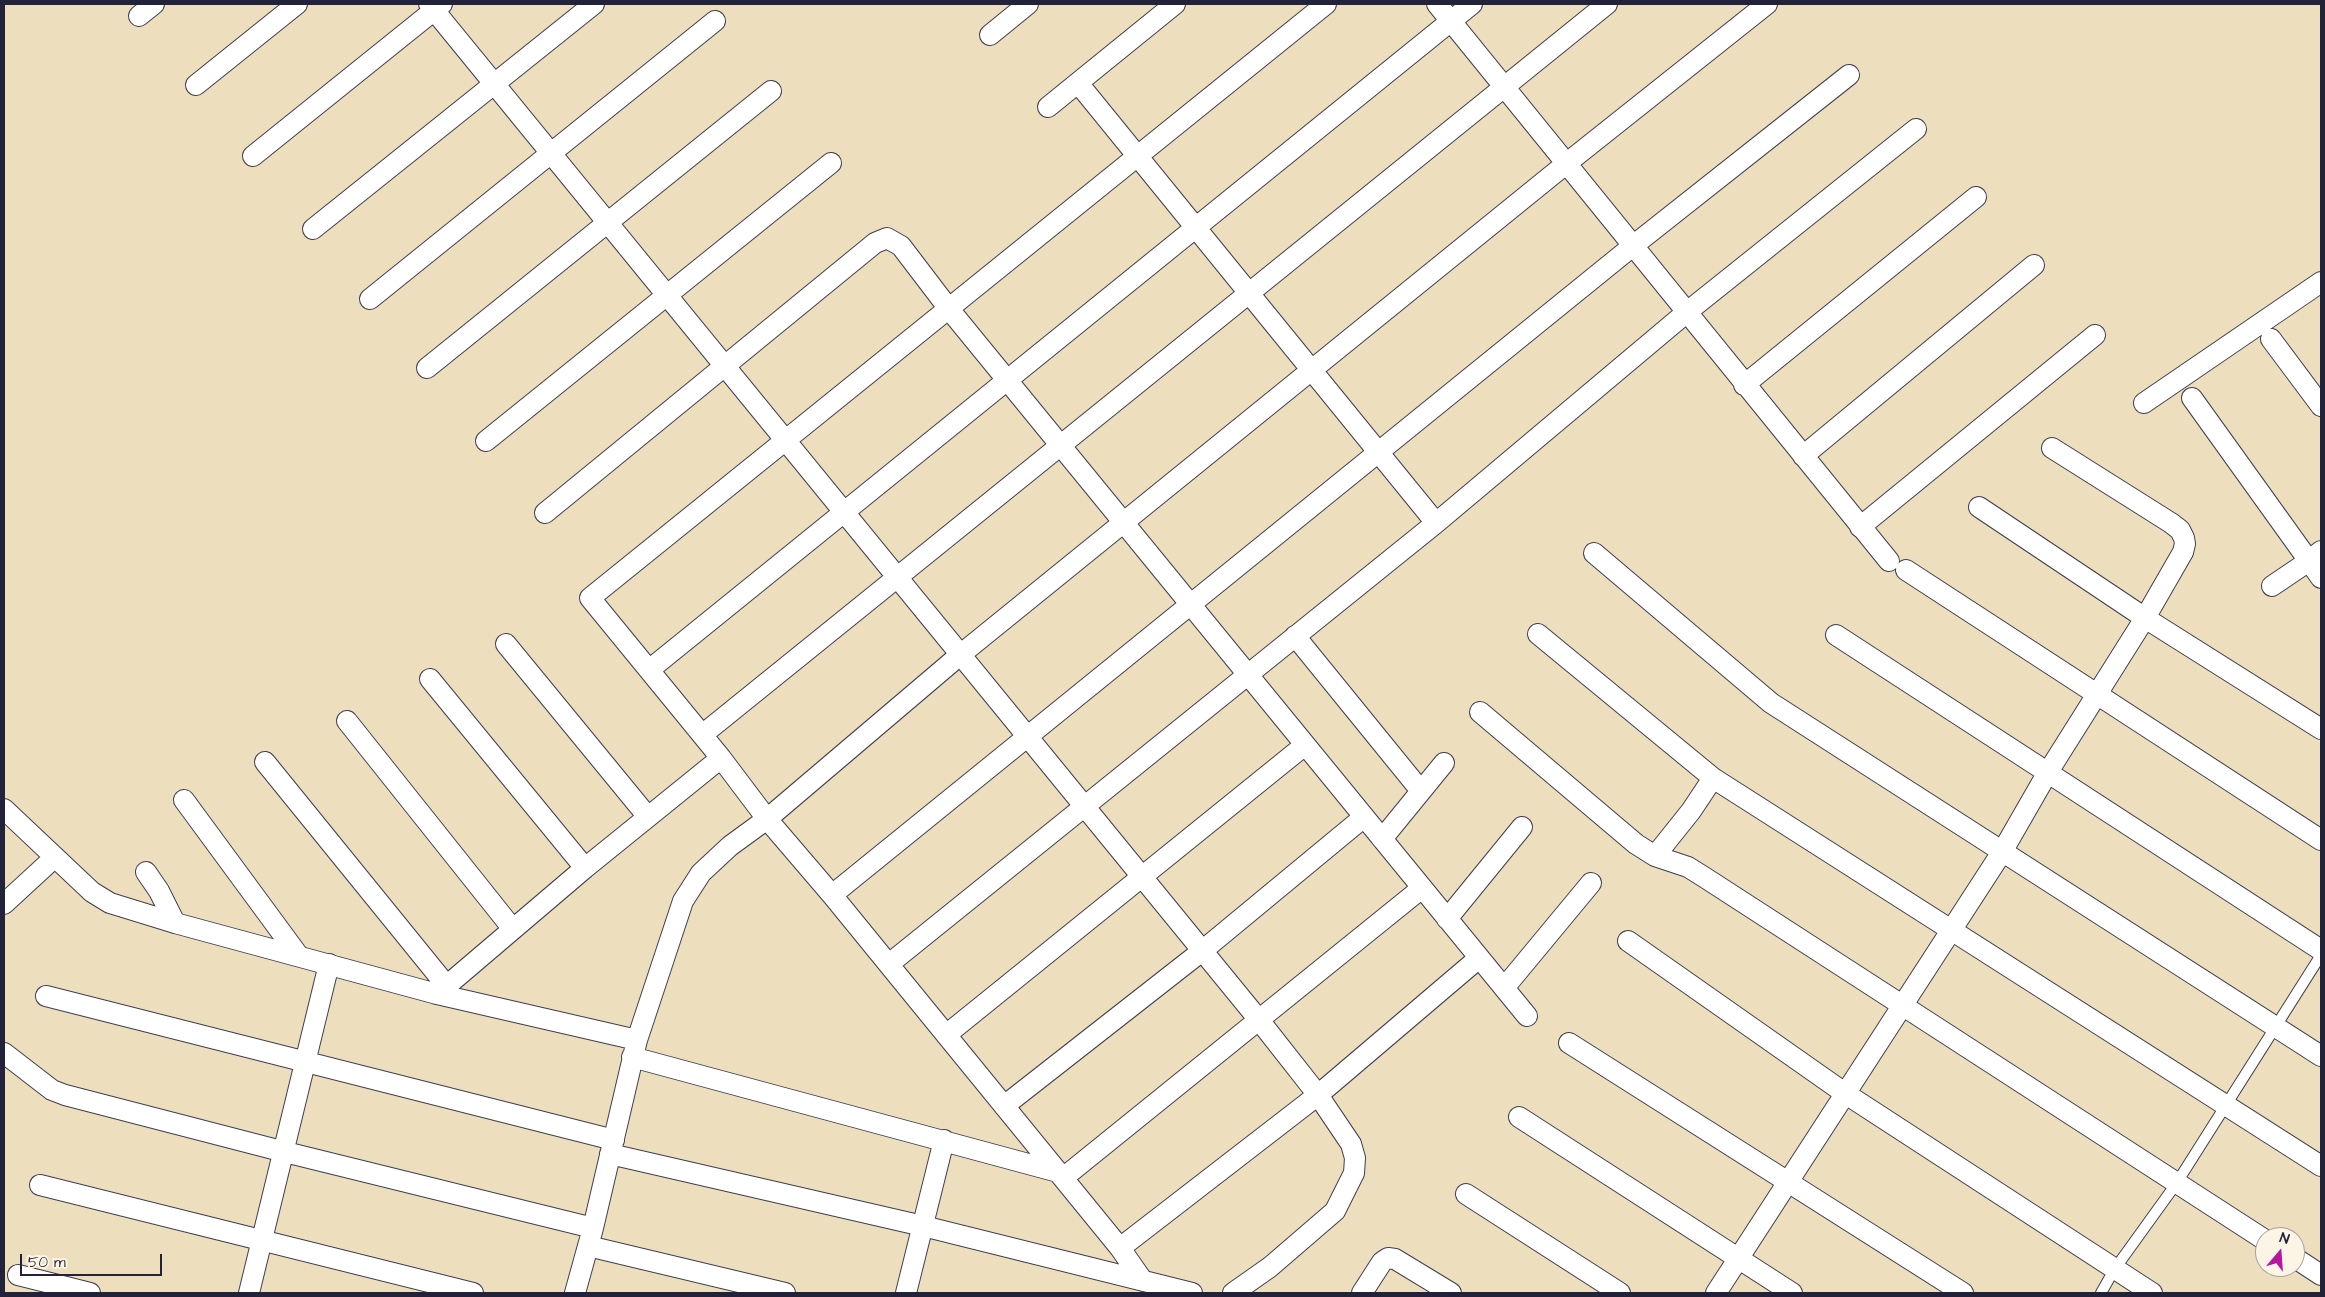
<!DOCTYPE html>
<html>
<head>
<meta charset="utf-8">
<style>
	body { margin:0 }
	#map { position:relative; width:2325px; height:1297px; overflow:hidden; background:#eddfbd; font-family:"Architects Daughter",sans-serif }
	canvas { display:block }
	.frame { position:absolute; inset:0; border:5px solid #22223b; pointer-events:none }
	.north { position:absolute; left:2255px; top:1227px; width:50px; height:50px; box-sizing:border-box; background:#fcf5e5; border:1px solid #a5a1a1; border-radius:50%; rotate:18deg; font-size:14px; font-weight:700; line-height:20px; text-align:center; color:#22223b }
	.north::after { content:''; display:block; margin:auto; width:18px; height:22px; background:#b5179e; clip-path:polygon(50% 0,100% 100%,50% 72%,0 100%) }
	.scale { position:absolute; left:20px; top:1254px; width:142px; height:22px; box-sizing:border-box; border:2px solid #22223b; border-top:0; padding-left:6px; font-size:15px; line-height:18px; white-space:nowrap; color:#22223b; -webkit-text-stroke:4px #fcf5e5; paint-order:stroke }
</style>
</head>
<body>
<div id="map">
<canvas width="2325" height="1297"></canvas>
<div class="frame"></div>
<div class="north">N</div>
<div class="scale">50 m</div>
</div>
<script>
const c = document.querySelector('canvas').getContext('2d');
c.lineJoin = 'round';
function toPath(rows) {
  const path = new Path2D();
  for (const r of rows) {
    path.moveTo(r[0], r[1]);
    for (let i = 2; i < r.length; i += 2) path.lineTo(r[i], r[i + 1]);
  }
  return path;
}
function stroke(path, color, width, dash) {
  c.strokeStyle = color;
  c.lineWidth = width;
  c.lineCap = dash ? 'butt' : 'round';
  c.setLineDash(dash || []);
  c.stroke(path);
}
const service = toPath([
	[2101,1293,2114,1270,2176,1184,2321,955]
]);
const minor = toPath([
	[429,4,1259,1020,1318,1095,1351,1144,1355,1158,1354,1173,1335,1211,1270,1267,1233,1293],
	[1437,4,1889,561],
	[139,16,154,4],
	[990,35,1028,4],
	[1078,83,1436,523],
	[196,85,297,4],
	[1048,107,1175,4],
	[253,156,442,4],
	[313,229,594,4],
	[370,299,715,21],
	[2271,339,2321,406],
	[427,368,771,91],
	[1744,385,1976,197],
	[2192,398,2309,561,2321,551],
	[2144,403,2321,282],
	[486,441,831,163],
	[1803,456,2034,265],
	[1979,507,2145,618,2321,729],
	[545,513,875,243,887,238,901,246,949,309,1527,1016],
	[1860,527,2095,335],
	[1594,553,1771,703,2321,1056],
	[1906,570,2321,840],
	[2272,586,2309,561,2321,578],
	[1538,634,1713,778,2321,1166],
	[1836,635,2321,950],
	[1295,636,1421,791],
	[506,644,648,817],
	[649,670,1472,4],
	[430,679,585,868],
	[1480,712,1636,844,1655,856,1688,867,1704,877,2265,1240],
	[347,721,512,928],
	[702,735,1607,4],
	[265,762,446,985],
	[184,800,298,955],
	[4,809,92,892,110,903,175,923,437,994,637,1040],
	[1382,839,1444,763],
	[1655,856,1691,811,1713,778],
	[146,872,159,891,175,923],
	[832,895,1634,245,1849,75],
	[4,904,55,857],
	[1447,919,1522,827],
	[1628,941,1846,1094,2152,1293],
	[889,964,1436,523,1687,312,1916,129],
	[1504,988,1591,883],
	[437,994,585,868,721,758],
	[46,996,614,1140],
	[946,1035,1305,745],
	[1569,1043,1963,1293],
	[4,1053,52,1090,65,1095,285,1152,593,1228],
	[632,1057,1058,1172],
	[1004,1106,1202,951,1364,817],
	[1519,1117,1792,1293],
	[610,1154,923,1226,1192,1293],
	[1063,1178,1422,888],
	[40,1185,473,1293],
	[1466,1194,1620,1293],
	[588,1246,785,1293],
	[1120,1248,1318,1095,1479,958],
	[2295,1258,2321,1275],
	[18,1275,90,1293],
	[1143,1281,1120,1248,832,895,767,819,721,758,590,598,1326,4],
	[249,1293,329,964],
	[575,1293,593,1228,637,1040,683,901,701,873,730,846,767,819,960,655,1567,163,1767,4],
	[906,1293,944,1140],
	[1362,1293,1382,1262,1388,1258,1395,1259,1451,1293],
	[1716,1293,2002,852,2048,772,2145,618,2183,552,2185,544,2184,538,2180,530,2171,523,2052,448]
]);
stroke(service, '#403e4e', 12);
stroke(minor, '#403e4e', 22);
stroke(service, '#fff', 10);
stroke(minor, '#fff', 20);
</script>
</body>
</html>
